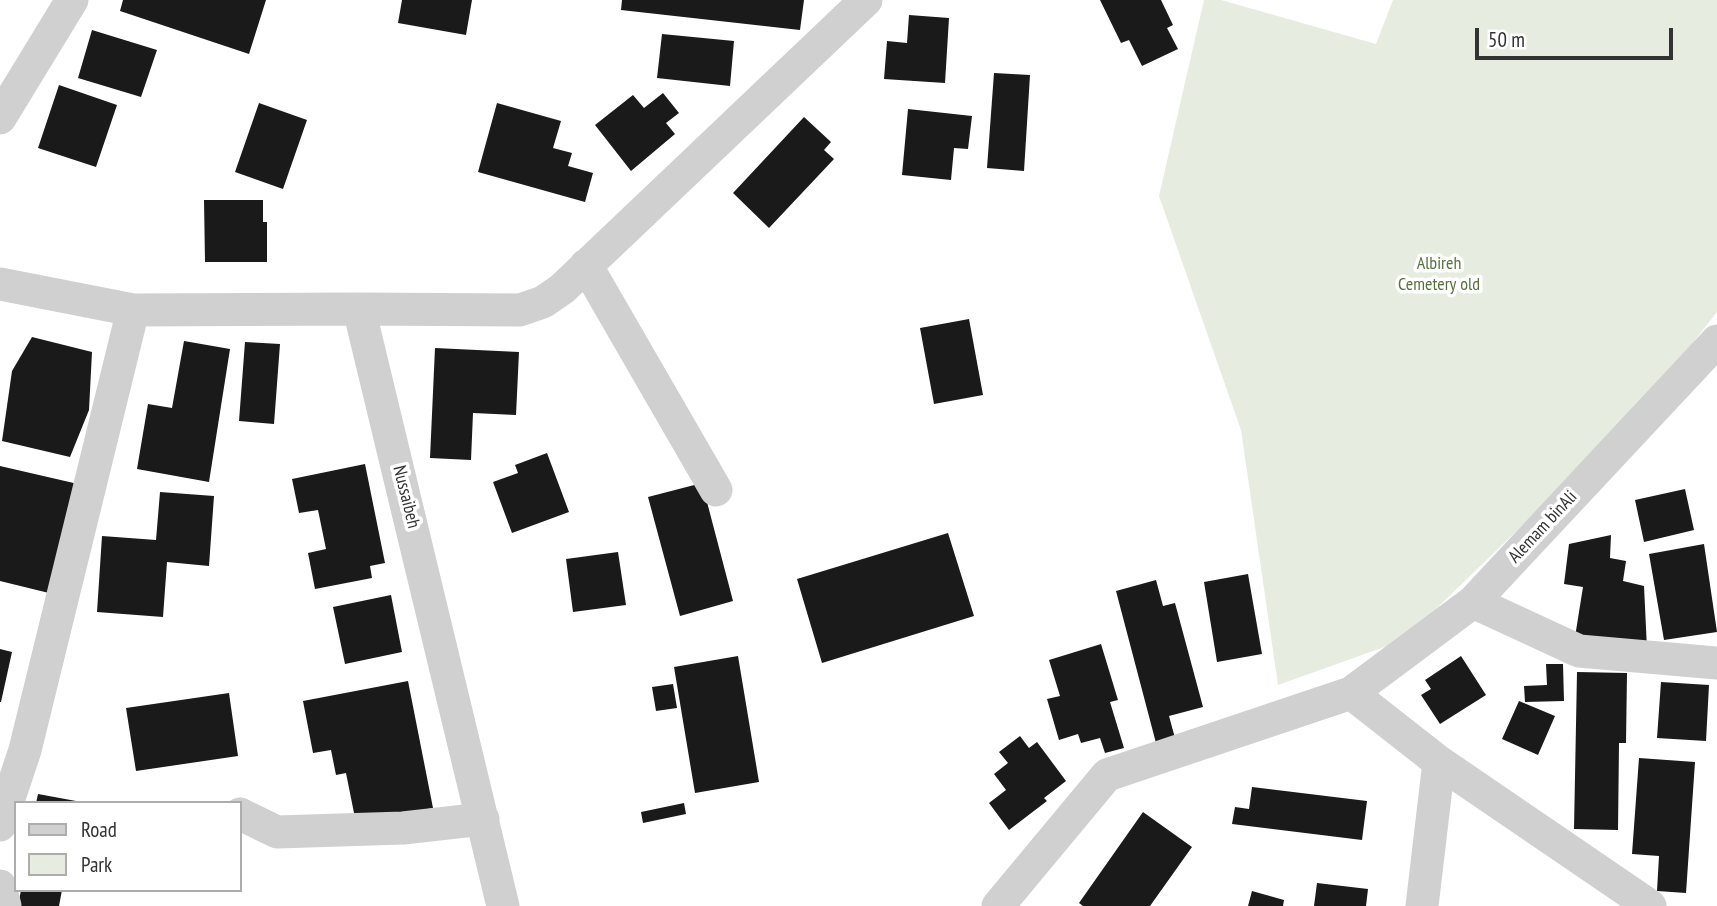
<!DOCTYPE html>
<html>
<head>
<meta charset="utf-8">
<style>
	body { margin:0 }
	#map { position:relative; width:1717px; height:906px; overflow:hidden; background:#fff; font-family:"PT Sans Narrow",sans-serif }
	canvas { display:block }
	.legend { position:absolute; left:14px; top:801px; width:228px; height:91px; box-sizing:border-box; background:#fff; border:2px solid #adadad; margin:0; padding:9px 12px; list-style:none; font-size:21px; color:#333 }
	.legend li { display:flex; align-items:center; gap:14px; height:35px }
	.legend b { width:35px; border:2px solid #adadad }
	.scale { position:absolute; left:1475px; top:28px; width:198px; height:32px; box-sizing:border-box; border:4px solid #333; border-top:0; padding-left:9px; font-size:21px; line-height:24px; white-space:nowrap; color:#333; -webkit-text-stroke:5px #fff; paint-order:stroke }
</style>
</head>
<body>
<div id="map">
<canvas width="1717" height="906"></canvas>
<ul class="legend">
<li><b style="height:9px;background:#d0d0d0"></b>Road</li>
<li><b style="height:19px;background:#e6ecdf"></b>Park</li>
</ul>
<div class="scale">50 m</div>
</div>
<script>
const c = document.querySelector('canvas').getContext('2d');
c.lineJoin = 'round';
function paint(path, color) {
  c.fillStyle = color;
  c.fill(path, 'evenodd');
}
function toPath(rows) {
  const path = new Path2D();
  for (const r of rows) {
    path.moveTo(r[0], r[1]);
    for (let i = 2; i < r.length; i += 2) path.lineTo(r[i], r[i + 1]);
  }
  return path;
}
function stroke(path, color, width, dash) {
  c.strokeStyle = color;
  c.lineWidth = width;
  c.lineCap = dash ? 'butt' : 'round';
  c.setLineDash(dash || []);
  c.stroke(path);
}
function label(font, color, halo, rows, align = 'center') {
  c.font = font + ' "PT Sans Narrow",sans-serif';
  c.lineWidth = 7;
  c.setLineDash([]);
  c.textBaseline = 'middle';
  c.strokeStyle = halo;
  c.fillStyle = color;
  for (const [text, x, y, turn = 0] of rows) {
    c.save();
    c.translate(x, y);
    c.rotate((+turn || 0) * Math.PI / 180);
    c.textAlign = isNaN(turn) ? turn : align;
    if (halo) c.strokeText(text, 0, 0);
    c.fillText(text, 0, 0);
    c.restore();
  }
}
paint(toPath([
	[1204,0,1221,0,1376,44,1393,0,1717,0,1717,312,1637,414,1404,640,1278,685,1241,430,1159,196]
]), '#e6ecdf');
paint(toPath([
	[123,0,266,0,249,54,120,11],
	[402,0,472,0,466,35,398,23],
	[622,0,804,0,800,30,621,10],
	[1100,0,1161,0,1173,25,1167,28,1178,49,1142,66,1129,40,1121,43],
	[909,15,949,18,945,83,884,79,887,41,907,43],
	[92,30,157,50,141,97,78,78],
	[662,34,734,41,730,86,657,78],
	[994,73,1030,75,1024,171,987,168],
	[59,85,117,105,96,167,38,148],
	[663,93,679,113,666,123,675,134,631,171,595,125,633,95,644,108],
	[259,103,307,120,283,189,235,172],
	[497,103,561,121,553,148,572,153,568,166,593,173,585,202,478,172],
	[908,109,972,116,968,149,954,148,951,180,902,175],
	[804,117,831,142,824,150,834,159,769,228,733,193],
	[204,200,263,200,263,222,267,222,267,262,205,262],
	[969,319,983,395,934,404,920,328],
	[32,337,92,352,89,410,70,457,2,441,12,371],
	[184,341,230,349,209,482,137,469,148,404,172,408],
	[245,342,280,344,274,424,239,421],
	[435,348,519,352,516,415,473,413,471,460,430,458],
	[547,453,569,512,512,533,493,482,518,473,515,465],
	[365,464,385,563,370,566,372,578,315,589,308,553,326,549,318,510,299,513,292,479],
	[0,466,78,484,53,594,0,581],
	[702,483,733,601,680,616,648,497],
	[1685,489,1694,530,1644,542,1635,500],
	[160,492,214,496,209,566,167,562,163,617,97,612,102,536,156,540],
	[948,533,974,616,822,663,797,579],
	[1611,535,1610,558,1626,561,1623,581,1644,586,1647,649,1575,637,1583,587,1564,584,1569,544],
	[1704,544,1717,632,1664,640,1649,554],
	[618,552,626,605,573,612,566,559],
	[1248,574,1262,654,1217,662,1204,582],
	[1156,580,1163,606,1175,603,1203,707,1169,716,1175,738,1156,743,1116,591],
	[391,595,402,652,345,664,333,607],
	[1101,644,1118,700,1110,702,1124,748,1105,753,1100,738,1081,743,1078,734,1059,740,1047,699,1060,696,1049,660],
	[0,649,12,652,1,702,0,702],
	[738,656,759,782,695,793,674,667],
	[1461,656,1486,695,1440,724,1421,695,1431,689,1425,680],
	[1546,664,1563,664,1564,701,1525,702,1524,686,1547,685],
	[1577,672,1627,673,1626,743,1619,743,1618,830,1574,829],
	[408,681,433,808,356,823,346,773,336,775,331,750,313,753,303,701],
	[1661,682,1709,685,1706,741,1657,738],
	[673,684,677,708,656,711,652,687],
	[229,693,238,756,136,771,126,708],
	[1519,701,1555,716,1538,755,1502,739],
	[1020,736,1029,748,1037,742,1066,781,1044,798,1047,801,1009,830,989,803,1006,790,994,774,1008,763,999,752],
	[1639,758,1695,762,1686,893,1657,891,1659,856,1632,854],
	[1252,787,1367,801,1362,840,1232,824,1235,807,1249,809],
	[38,794,76,801,76,803,36,803],
	[684,803,686,814,643,823,641,812],
	[1143,812,1192,847,1150,906,1083,906,1079,903],
	[1317,883,1368,889,1366,906,1314,906],
	[21,890,62,890,59,906,18,906],
	[1252,891,1284,900,1283,906,1248,906]
]), '#1a1a1a');
stroke(toPath([
	[0,118,72,0],
	[586,265,716,490],
	[0,284,133,310,359,309,503,906],
	[359,309,520,310,543,302,562,289,866,0],
	[1473,602,1579,651,1717,663],
	[1351,693,1473,602,1717,341],
	[240,814,277,832,403,828,483,819],
	[0,825,25,750,133,310],
	[0,886,5,906],
	[998,906,1107,775,1351,693,1439,762,1650,906],
	[1422,906,1439,762]
]), '#d0d0d0', 33);
label('18px', '#56703f', '#fff', [
	["Albireh",1439,264],
	["Cemetery old",1439,285]
]);
label('18px', '#333', '#fff', [
	["Nussaibeh",406,497,76],
	["Alemam binAli",1543,527,-47]
]);
</script>
</body>
</html>
